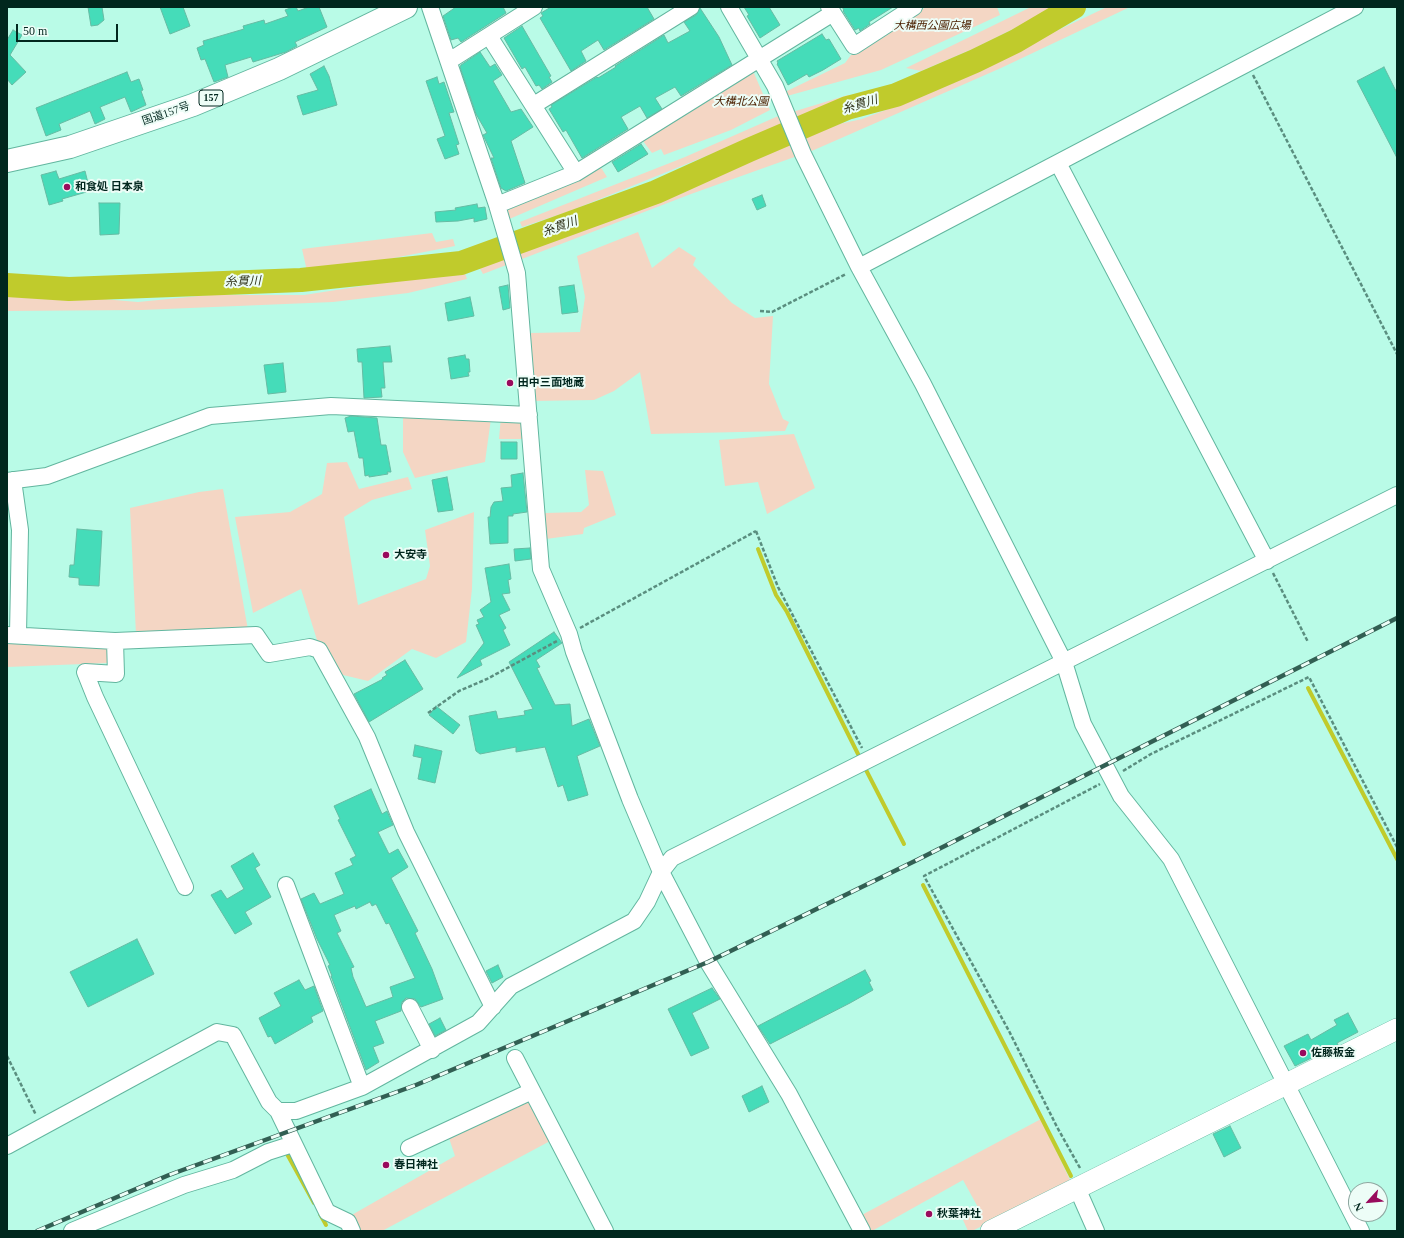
<!DOCTYPE html>
<html>
<head>
<meta charset="utf-8">
<style>
	body { margin:0 }
	#map { position:relative; width:1404px; height:1238px; overflow:hidden; background:#b9fbe7; font-family:"Times New Roman",serif }
	canvas { display:block }
	.frame { position:absolute; inset:0; border:8px solid #01271e; pointer-events:none }
	.north { position:absolute; left:1348px; top:1182px; width:40px; height:40px; box-sizing:border-box; background:#edfdf7; border:1px solid #8fa7a0; border-radius:50%; rotate:243deg; font-size:11px; font-weight:700; line-height:16px; text-align:center; color:#01271e }
	.north::after { content:''; display:block; margin:auto; width:14px; height:18px; background:#990b5d; clip-path:polygon(50% 0,100% 100%,50% 72%,0 100%) }
	.scale { position:absolute; left:16px; top:24px; width:102px; height:18px; box-sizing:border-box; border:2px solid #01271e; border-top:0; padding-left:5px; font-size:12px; line-height:14px; white-space:nowrap; color:#01271e; -webkit-text-stroke:3px #edfdf7; paint-order:stroke }
</style>
</head>
<body>
<div id="map">
<canvas width="1404" height="1238"></canvas>
<div class="frame"></div>
<div class="north">N</div>
<div class="scale">50 m</div>
</div>
<script>
const c = document.querySelector('canvas').getContext('2d');
c.lineJoin = 'round';
function paint(path, color) {
  c.fillStyle = color;
  c.fill(path, 'evenodd');
}
function toPath(rows) {
  const path = new Path2D();
  for (const r of rows) {
    path.moveTo(r[0], r[1]);
    for (let i = 2; i < r.length; i += 2) path.lineTo(r[i], r[i + 1]);
  }
  return path;
}
function stroke(path, color, width, dash) {
  c.strokeStyle = color;
  c.lineWidth = width;
  c.lineCap = dash ? 'butt' : 'round';
  c.setLineDash(dash || []);
  c.stroke(path);
}
function label(font, color, halo, rows, align = 'center') {
  c.font = font + ' "Times New Roman","Noto Sans JP",serif';
  c.lineWidth = 4;
  c.setLineDash([]);
  c.textBaseline = 'middle';
  c.strokeStyle = halo;
  c.fillStyle = color;
  for (const [text, x, y, turn = 0] of rows) {
    c.save();
    c.translate(x, y);
    c.rotate((+turn || 0) * Math.PI / 180);
    c.textAlign = isNaN(turn) ? turn : align;
    if (halo) c.strokeText(text, 0, 0);
    c.fillText(text, 0, 0);
    c.restore();
  }
}
paint(toPath([
	[926,7,997,7,1000,15,881,70,787,96,785,92,845,63,851,55],
	[1031,7,1057,7,975,48,921,71,906,68],
	[1107,7,1130,7,1001,68,814,150,691,194,483,274,478,265,631,211,730,166,839,124,862,119,904,103],
	[753,71,770,110,731,130,664,155,661,149,652,153,643,141],
	[848,95,855,101,808,115,570,211,522,227,520,222,685,157,776,117],
	[595,158,607,177,507,220,505,213,510,205],
	[638,232,652,268,679,247,696,258,693,265,732,303,755,318,773,316,769,384,783,419,789,422,785,431,651,434,640,372,614,391,594,400,533,401,531,333,580,332,585,297,577,256],
	[432,233,436,242,453,239,455,246,348,267,307,271,302,249],
	[463,267,467,279,408,293,333,302,142,310,7,311,7,291,138,302,209,295,304,295,420,277],
	[493,404,485,462,415,478,403,452,403,413],
	[502,405,523,406,524,439,499,439],
	[794,434,815,488,767,514,758,482,725,486,719,440],
	[347,462,359,489,408,477,412,489,372,500,344,517,358,605,426,579,430,566,425,530,474,512,472,589,466,642,436,658,412,649,368,681,339,674,317,640,301,589,253,613,235,517,290,512,322,494,327,463],
	[585,470,603,471,616,515,584,528,583,534,546,539,545,513,581,512,589,505],
	[223,489,248,630,136,635,130,508,199,492],
	[7,640,103,644,109,649,109,663,7,667],
	[530,1099,552,1140,382,1231,358,1231,350,1216,455,1156,449,1138],
	[1041,1119,1071,1182,972,1231,968,1231,963,1220,980,1211,963,1180,872,1231,865,1231,858,1217]
]), '#f4d6c4');
stroke(toPath([
	[758,549,776,595,787,612,861,760],
	[1308,688,1397,859],
	[864,766,904,844],
	[923,885,1071,1176],
	[287,1154,314,1203],
	[320,1214,326,1225]
]), '#c0cb2c', 4);
stroke(toPath([
	[7,285,69,289,301,280,461,263,656,192,749,150,847,108,896,95,975,61,1016,41,1074,7]
]), '#c0cb2c', 24);
const building = toPath([
	[88,7,102,7,104,20,98,25,91,26,88,7],
	[160,7,183,7,190,26,170,34,160,7],
	[293,7,296,7,298,11,309,7,319,7,327,27,295,42,297,46,286,52,253,62,251,57,225,65,228,77,214,82,205,59,201,60,197,48,204,45,203,41,244,29,243,26,264,20,265,24,288,16,285,10,293,7],
	[456,7,503,7,506,13,461,42,458,38,451,40,443,16,456,7],
	[551,7,647,7,654,19,604,50,598,40,581,51,586,61,571,71,540,18,543,16,541,13,551,7],
	[744,7,769,7,780,25,760,38,747,16,749,15,744,7],
	[842,7,893,7,869,22,870,24,860,31,859,28,855,30,843,11,844,10,842,7],
	[700,8,719,37,732,65,681,96,675,87,655,98,662,109,647,118,640,106,621,117,628,129,582,158,566,130,563,132,549,109,552,107,551,105,597,77,598,78,616,67,615,66,664,35,668,43,690,31,684,22,696,15,700,8],
	[522,26,551,76,549,77,552,82,542,89,539,85,536,86,525,67,522,69,504,38,522,26],
	[13,30,22,35,10,55,26,72,12,85,7,79,7,40,13,30],
	[822,34,826,40,829,39,841,59,823,70,809,77,807,74,788,85,777,64,778,63,777,61,822,34],
	[480,52,490,67,495,64,502,75,493,81,511,112,521,109,533,127,511,141,525,183,506,191,501,188,491,158,494,158,483,135,487,133,476,114,460,67,461,65,480,52],
	[324,66,329,76,337,105,303,115,297,96,318,90,310,74,324,66],
	[1384,67,1397,93,1397,158,1357,81,1384,67],
	[127,72,131,82,139,79,143,90,141,91,146,105,131,112,125,97,100,107,105,119,95,124,90,111,59,124,61,130,46,136,36,108,127,72],
	[437,77,439,84,444,82,454,112,449,113,459,144,456,145,459,154,445,159,437,139,445,136,426,81,437,77],
	[641,144,648,154,618,172,612,162,641,144],
	[56,171,59,179,85,171,90,191,62,199,63,201,49,205,41,175,56,171],
	[762,195,766,206,757,210,752,199,762,195],
	[99,203,120,203,119,234,100,235,99,203],
	[477,204,478,208,485,207,487,219,474,222,474,218,458,221,436,222,435,212,456,210,455,208,477,204],
	[508,285,510,308,503,310,499,287,508,285],
	[574,285,578,312,562,314,559,287,574,285],
	[470,297,474,316,448,321,445,303,470,297],
	[390,346,392,362,383,362,385,388,381,388,382,397,364,398,362,362,358,362,357,349,390,346],
	[465,355,466,359,469,359,470,372,468,372,469,376,451,379,448,358,465,355],
	[283,363,286,392,268,394,264,365,283,363],
	[351,416,377,418,381,445,386,445,391,472,387,472,388,474,369,477,369,475,365,476,363,458,359,458,354,431,348,432,345,418,351,416],
	[501,442,517,442,517,459,501,459,501,442],
	[523,473,527,512,513,514,513,516,508,516,508,543,490,544,488,517,490,517,491,507,494,502,503,501,501,488,512,487,511,475,523,473],
	[447,477,453,510,438,512,432,480,447,477],
	[77,529,102,531,99,586,79,585,79,578,69,577,70,565,74,565,77,529],
	[530,548,531,559,515,561,514,549,530,548],
	[509,564,511,579,508,580,510,593,502,594,510,610,499,615,506,628,503,630,510,645,480,660,482,665,457,678,484,643,476,625,479,624,477,620,484,617,480,610,491,602,485,568,509,564],
	[554,632,562,643,536,660,540,667,537,668,555,705,570,704,572,726,589,719,600,746,577,756,588,795,568,801,563,785,558,787,545,747,516,752,516,747,480,754,476,751,469,716,496,711,498,719,525,715,524,711,533,709,509,662,554,632],
	[405,660,423,689,369,722,354,694,383,679,382,678,387,675,385,672,405,660],
	[436,706,460,725,453,734,429,715,436,706],
	[415,745,442,751,435,783,418,779,422,758,413,756,415,745],
	[371,789,382,814,387,811,393,825,378,832,389,854,398,849,408,867,391,878,418,931,415,933,432,969,443,999,421,1007,415,999,406,998,402,1002,401,1011,375,1021,384,1043,373,1047,379,1062,366,1070,331,976,332,976,328,966,330,965,317,939,301,899,314,893,320,904,344,894,335,873,353,865,350,859,356,856,338,820,340,819,334,806,371,789],
	[370,902,372,906,376,904,386,924,389,923,415,978,390,987,393,997,366,1007,353,977,351,968,354,967,337,933,341,931,334,915,355,906,356,909,370,902],
	[253,853,260,865,255,868,271,897,245,912,252,924,235,934,211,895,221,890,227,899,244,889,231,866,253,853],
	[137,939,154,974,88,1007,70,972,137,939],
	[498,965,503,977,492,983,486,971,498,965],
	[865,970,871,981,869,982,873,990,850,1003,770,1044,758,1026,865,970],
	[299,980,305,990,314,986,323,1011,311,1017,313,1022,275,1044,271,1036,268,1037,259,1018,281,1006,274,993,299,980],
	[712,988,720,999,692,1013,709,1048,691,1056,668,1009,712,988],
	[1348,1013,1358,1032,1337,1043,1338,1045,1295,1066,1284,1046,1308,1034,1311,1040,1337,1025,1334,1020,1348,1013],
	[440,1018,446,1030,435,1036,429,1024,440,1018],
	[762,1086,769,1102,749,1112,742,1096,762,1086],
	[1230,1126,1241,1148,1224,1157,1213,1134,1230,1126]
]);
paint(building, '#45dcb9');
stroke(building, '#66bba3', 1);
const minor = toPath([
	[430,7,497,205,517,273,541,569,569,634,574,652,630,799,661,872,708,962,789,1094,862,1231],
	[729,7,775,86,803,154,859,267,923,384,1064,662,1083,724,1121,796,1171,859,1361,1231],
	[829,7,854,46,914,7],
	[489,36,576,173],
	[449,61,534,7],
	[534,105,691,7],
	[1058,163,1267,561],
	[497,205,576,173,833,13],
	[859,267,1355,7],
	[13,480,20,530,18,634],
	[7,481,47,476,210,416,331,406,529,415],
	[7,635,115,641,256,635,269,654,310,647,319,650,367,737,406,832,493,1007],
	[115,641,116,674,85,672,95,697,185,887],
	[286,885,362,1087],
	[410,1007,432,1050],
	[515,1058,605,1231],
	[278,1111,296,1111,362,1087,478,1023,511,986,634,921,647,902,661,872,672,858,1397,495],
	[7,1146,217,1032,233,1035,269,1102,278,1111,327,1212,348,1222,352,1231],
	[409,1148,532,1091],
	[1077,1188,1096,1231],
	[72,1231,184,1185,233,1170,268,1152,293,1144]
]);
const major = toPath([
	[991,1231,1397,1029]
]);
const highway = toPath([
	[7,161,70,147,193,105,279,69,406,7]
]);
stroke(minor, '#62b69f', 18);
stroke(major, '#62b69f', 22);
stroke(highway, '#62b69f', 24);
stroke(toPath([
	[1253,75,1397,354],
	[760,311,772,312,846,274],
	[756,531,778,587,862,748],
	[1273,573,1308,642],
	[580,628,756,531],
	[428,713,459,691,487,679,557,641],
	[1123,771,1151,754,1309,677,1397,847],
	[7,1056,36,1115],
	[1080,1168,1057,1127,1009,1031,924,876,1100,784]
]), '#5a8e7f', 2.5, [4, 2]);
stroke(minor, '#fff', 16);
stroke(major, '#fff', 21);
stroke(highway, '#fff', 22);
const rail = toPath([
	[37,1231,169,1175,416,1085,708,962,917,860,1397,618]
]);
stroke(rail, '#325f53', 4.5);
stroke(rail, '#edfdf7', 3, [9]);
for (const [x, y, r, color] of [
	[67,187,4,"#990b5d"],
	[510,383,4,"#990b5d"],
	[386,555,4,"#990b5d"],
	[1303,1053,4,"#990b5d"],
	[386,1165,4,"#990b5d"],
	[929,1214,4,"#990b5d"]
]) {
  const dot = new Path2D();
  dot.arc(x, y, r, 0, 2 * Math.PI);
  c.fillStyle = color;
  c.fill(dot);
  stroke(dot, '#edfdf7', 1.5);
}
for (const [x, y, w] of [
	[211,98,24]
]) {
  const box = new Path2D();
  box.roundRect(x - w / 2, y - 8, w, 16, 3);
  c.fillStyle = '#edfdf7';
  c.fill(box);
  stroke(box, '#01271e', 1);
}
label('bold 10px', '#01271e', null, [
	["157",211,98]
]);
label('italic 11px', '#4b2000', '#edfdf7', [
	["大構西公園広場",932,26],
	["大構北公園",741,102]
]);
label('11px', '#01271e', '#edfdf7', [
	["国道157号",166,114,-19]
]);
label('bold 11px', '#01271e', '#edfdf7', [
	["和食処 日本泉",75,187],
	["田中三面地蔵",518,383],
	["大安寺",394,555],
	["佐藤板金",1311,1053],
	["春日神社",394,1165],
	["秋葉神社",937,1214]
], 'left');
label('italic 12px', '#30331a', '#edfdf7', [
	["糸貫川",860,105,-17],
	["糸貫川",560,227,-20],
	["糸貫川",243,282,-2]
]);
</script>
</body>
</html>
